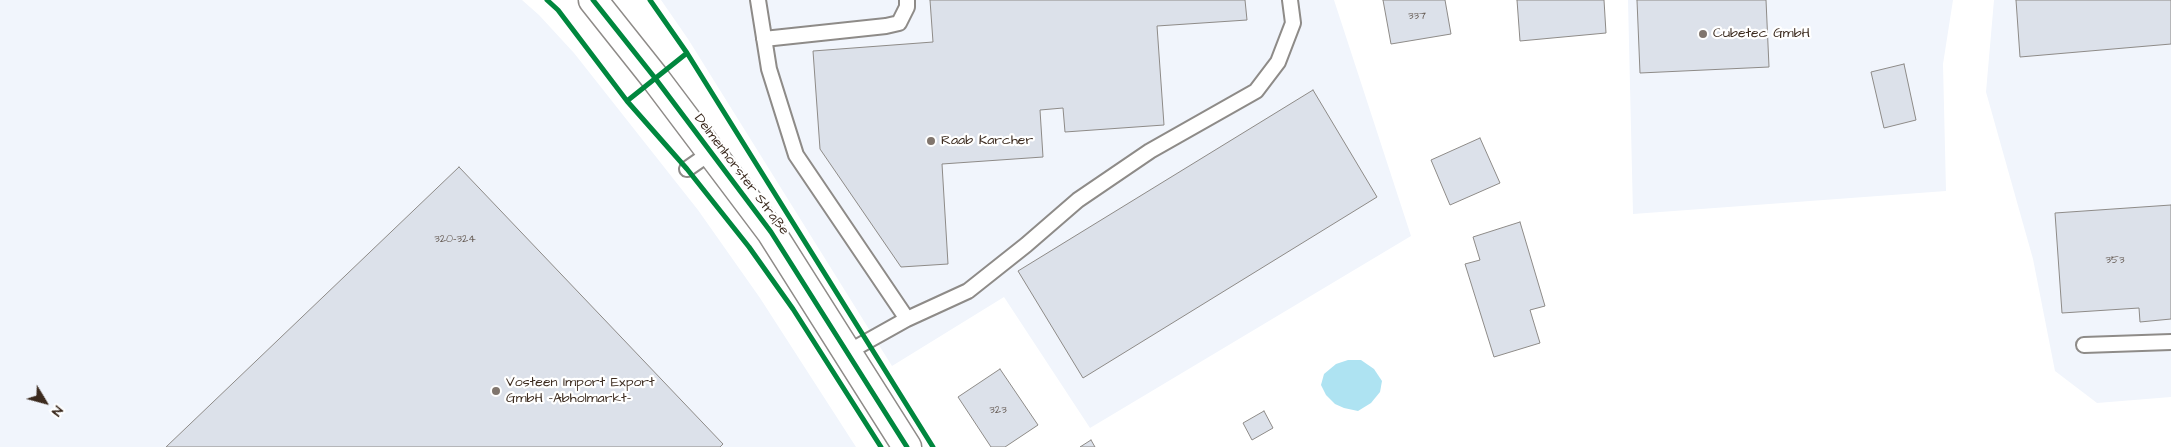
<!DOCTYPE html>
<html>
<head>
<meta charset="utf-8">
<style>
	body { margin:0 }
	#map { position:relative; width:2171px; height:447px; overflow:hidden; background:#fff; font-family:"Architects Daughter",sans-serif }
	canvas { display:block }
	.north { position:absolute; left:20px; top:377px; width:50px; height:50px; -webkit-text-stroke:4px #fff; paint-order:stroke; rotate:127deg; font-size:14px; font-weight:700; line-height:20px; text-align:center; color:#3b2a1e }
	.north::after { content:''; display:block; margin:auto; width:18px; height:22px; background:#3b2a1e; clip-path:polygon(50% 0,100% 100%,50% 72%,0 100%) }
</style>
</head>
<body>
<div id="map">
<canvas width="2171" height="447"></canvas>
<div class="north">N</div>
</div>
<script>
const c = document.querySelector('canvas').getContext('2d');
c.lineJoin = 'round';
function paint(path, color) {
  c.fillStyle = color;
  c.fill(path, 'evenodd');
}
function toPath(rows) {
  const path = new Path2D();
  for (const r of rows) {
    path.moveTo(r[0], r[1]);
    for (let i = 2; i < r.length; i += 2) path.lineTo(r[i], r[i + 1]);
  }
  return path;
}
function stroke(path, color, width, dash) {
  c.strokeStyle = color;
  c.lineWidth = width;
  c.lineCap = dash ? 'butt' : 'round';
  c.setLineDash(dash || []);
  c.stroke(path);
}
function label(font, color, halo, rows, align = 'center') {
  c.font = font + ' "Architects Daughter",sans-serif';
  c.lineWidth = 4.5;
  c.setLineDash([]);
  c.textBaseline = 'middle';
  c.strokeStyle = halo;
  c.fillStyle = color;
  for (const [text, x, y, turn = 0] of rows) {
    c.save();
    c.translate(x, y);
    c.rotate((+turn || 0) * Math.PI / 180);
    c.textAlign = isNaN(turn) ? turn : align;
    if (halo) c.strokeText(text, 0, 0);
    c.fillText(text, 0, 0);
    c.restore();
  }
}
paint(toPath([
	[0,0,522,0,539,15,574,53,698,210,760,298,856,447,0,447],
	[661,0,1334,0,1411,236,1090,428,1004,297,892,366,688,39],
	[1628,0,1953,0,1943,64,1946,191,1633,214],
	[1994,0,2171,0,2171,397,2097,403,2055,371,2033,259,1986,92]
]), '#f1f5fc');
paint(toPath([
	[1348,360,1361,360,1374,369,1382,381,1380,392,1371,403,1358,411,1344,408,1335,404,1326,395,1321,385,1324,374,1336,364]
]), '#aee3f2');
const building = toPath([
	[930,0,1245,0,1247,20,1157,26,1164,125,1065,132,1063,108,1040,110,1043,157,942,164,948,264,901,267,820,149,813,51,933,42,930,0],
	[1383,0,1445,0,1451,34,1391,44,1383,0],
	[1517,0,1604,0,1606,33,1520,41,1517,0],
	[1637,0,1766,0,1769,67,1640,73,1637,0],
	[2016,0,2171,0,2171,44,2020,57,2016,0],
	[1904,64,1916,120,1884,128,1871,72,1904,64],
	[1313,90,1377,197,1083,378,1018,271,1313,90],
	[1480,138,1500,183,1450,205,1431,160,1480,138],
	[459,167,723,444,720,447,166,447,459,167],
	[2171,205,2171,319,2140,322,2139,308,2062,313,2055,213,2171,205],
	[1520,222,1545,306,1530,310,1540,343,1494,357,1465,264,1480,260,1473,237,1520,222],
	[1000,369,1038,425,1005,447,991,447,958,397,1000,369],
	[1264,411,1273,428,1252,440,1243,423,1264,411],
	[1091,440,1095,447,1080,447,1091,440]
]);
paint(building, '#dce1ea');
stroke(building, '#8e8b88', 1);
const lane = toPath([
	[758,0,769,69,796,155,907,319,848,352],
	[764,39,886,26,899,23,907,7,907,0],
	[687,169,710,153],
	[907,319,968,291,1026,245,1078,200,1150,151,1256,91,1278,62,1293,23,1290,0],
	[2084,345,2171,342]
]);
const secondary = toPath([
	[593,0,655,78,771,232,907,447]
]);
stroke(lane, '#8e8b88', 18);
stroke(secondary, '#8e8b88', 31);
stroke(lane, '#fff', 14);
stroke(secondary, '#fff', 28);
stroke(toPath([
	[547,0,558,10,627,101,687,169,749,247,793,309,881,447],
	[593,0,655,78,771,232,907,447],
	[650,0,687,53,933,447],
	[627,101,687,53]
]), '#00873e', 5);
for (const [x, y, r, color] of [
	[1703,34,5,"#80756d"],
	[931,141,5,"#80756d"],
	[496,391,5,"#80756d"]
]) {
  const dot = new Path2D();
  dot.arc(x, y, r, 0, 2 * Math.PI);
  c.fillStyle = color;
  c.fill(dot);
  stroke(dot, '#fff', 2);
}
label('11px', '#635851', null, [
	["337",1417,17],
	["320-324",455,240],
	["353",2115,261],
	["323",998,411]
]);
label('14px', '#3b2a1e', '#fff', [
	["Cubetec GmbH",1713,34],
	["Raab Karcher",941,141],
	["Vosteen Import Export",506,383],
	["GmbH -Abholmarkt-",506,399]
], 'left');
label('14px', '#3b2a1e', '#fff', [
	["Delmenhorster Straße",741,175,53]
]);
</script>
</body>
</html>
